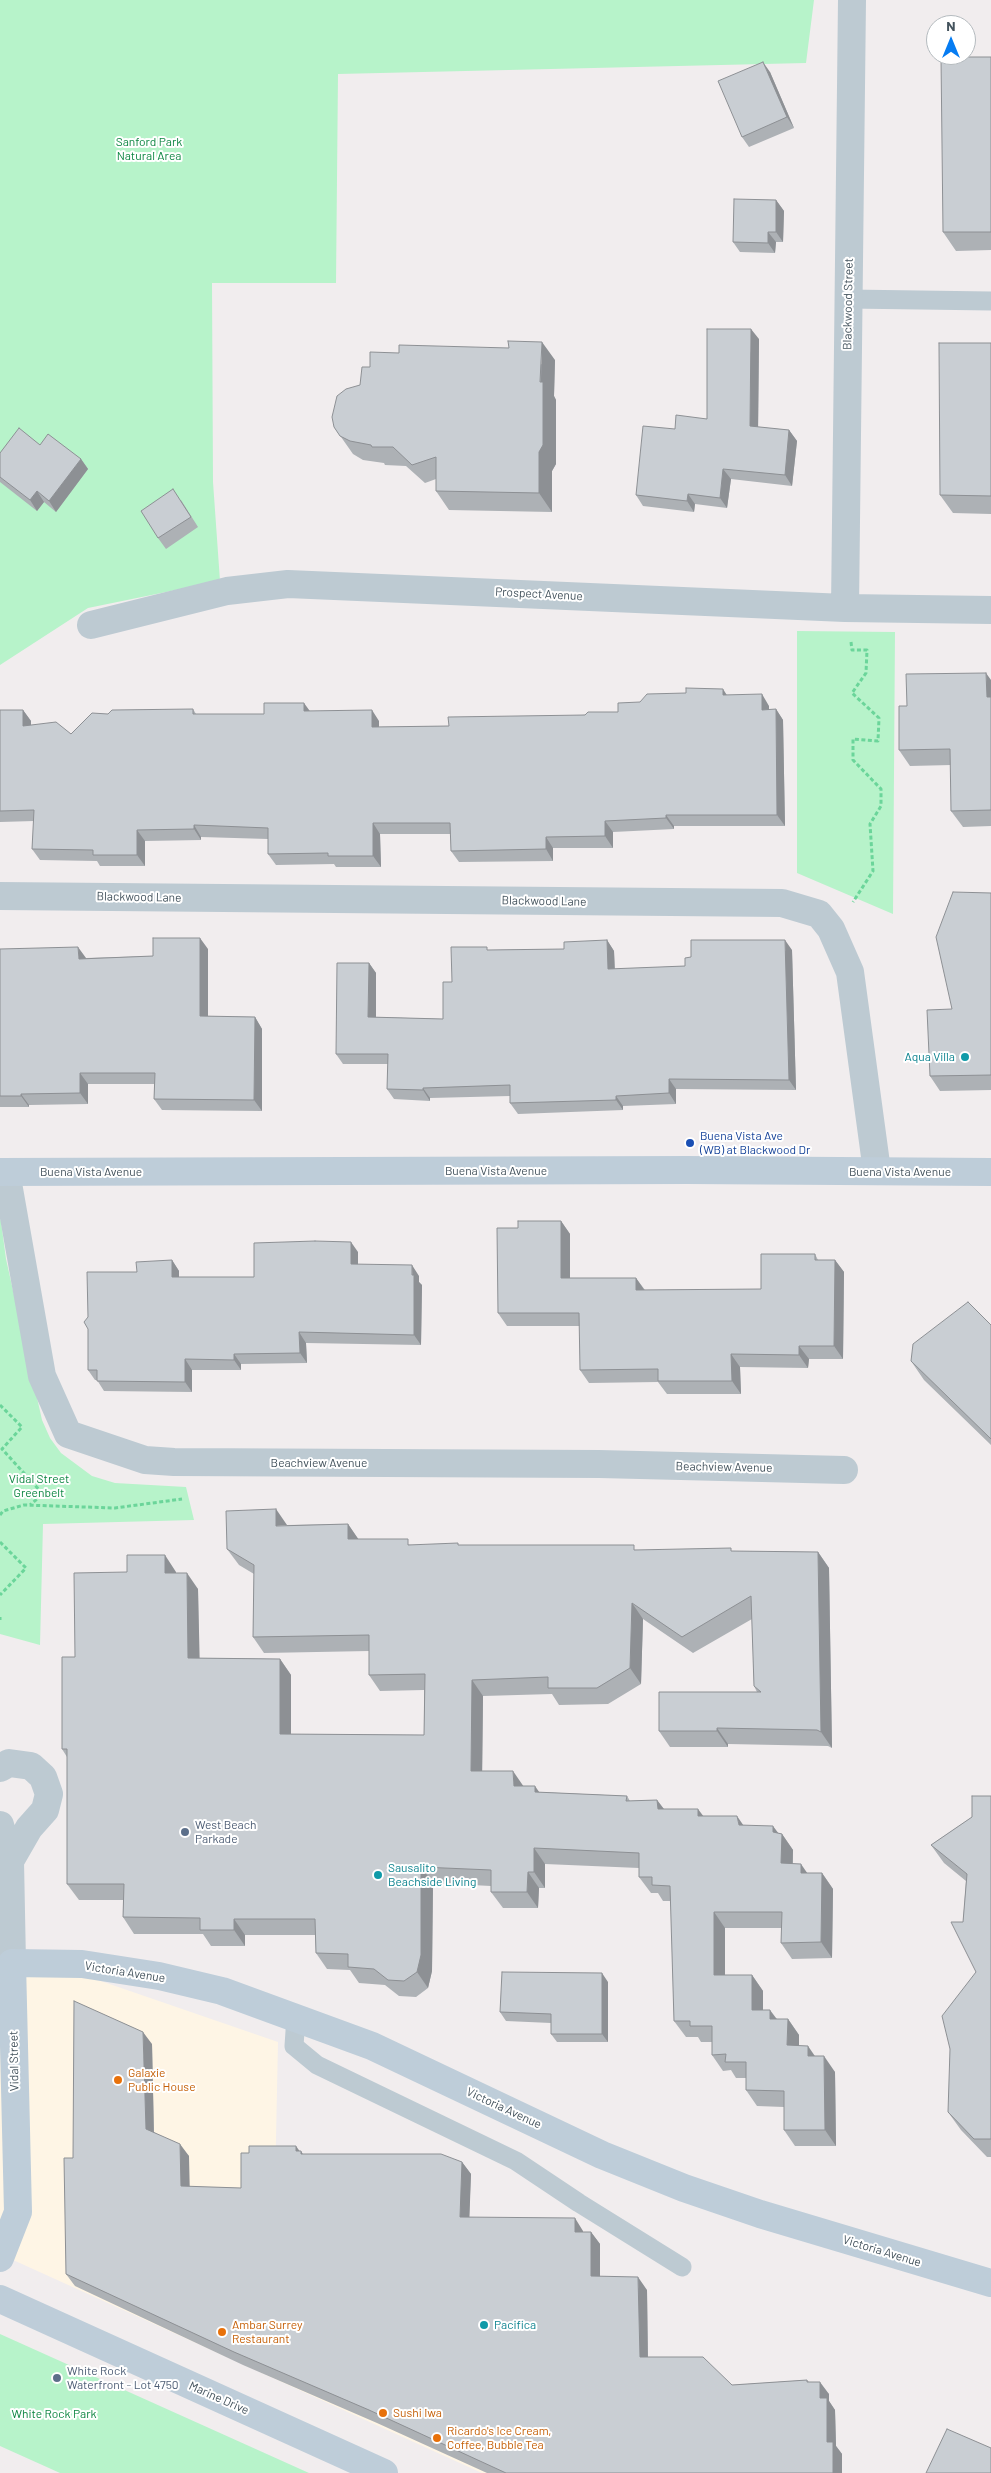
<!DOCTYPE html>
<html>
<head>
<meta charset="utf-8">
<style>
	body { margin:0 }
	#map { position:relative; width:991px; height:2473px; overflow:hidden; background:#f1edee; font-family:Barlow,sans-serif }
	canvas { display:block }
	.north { position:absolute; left:926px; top:15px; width:50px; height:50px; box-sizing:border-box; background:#fff; border:1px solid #b4babe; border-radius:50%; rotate:0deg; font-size:14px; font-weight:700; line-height:20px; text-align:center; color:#44535d }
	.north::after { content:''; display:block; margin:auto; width:18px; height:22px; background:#067cf2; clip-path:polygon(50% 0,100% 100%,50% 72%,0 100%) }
</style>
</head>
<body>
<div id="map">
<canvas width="991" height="2473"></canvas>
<div class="north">N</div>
</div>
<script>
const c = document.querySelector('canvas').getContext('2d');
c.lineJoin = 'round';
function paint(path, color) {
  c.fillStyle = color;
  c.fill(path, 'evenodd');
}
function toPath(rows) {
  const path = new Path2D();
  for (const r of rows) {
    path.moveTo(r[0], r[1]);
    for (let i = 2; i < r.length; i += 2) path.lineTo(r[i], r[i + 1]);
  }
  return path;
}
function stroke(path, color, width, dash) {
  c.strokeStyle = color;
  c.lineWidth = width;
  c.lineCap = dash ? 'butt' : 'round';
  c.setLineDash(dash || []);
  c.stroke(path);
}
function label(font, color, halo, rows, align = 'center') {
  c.font = font + ' Barlow,sans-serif';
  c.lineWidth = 4;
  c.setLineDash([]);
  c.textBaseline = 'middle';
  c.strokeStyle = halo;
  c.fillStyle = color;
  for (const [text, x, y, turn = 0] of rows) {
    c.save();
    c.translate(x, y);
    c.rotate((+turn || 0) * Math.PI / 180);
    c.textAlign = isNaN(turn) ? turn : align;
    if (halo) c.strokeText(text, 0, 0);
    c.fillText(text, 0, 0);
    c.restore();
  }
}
paint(toPath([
	[0,1900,2,1947,278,2042,273,2283,722,2473,482,2473,0,2254]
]), '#fef5e5');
paint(toPath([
	[0,0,814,0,806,63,338,74,336,283,212,283,213,482,220,581,88,608,0,665],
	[797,631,895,632,893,914,797,873],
	[0,1214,6,1259,42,1420,50,1438,61,1453,92,1476,115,1483,186,1487,194,1520,43,1524,40,1645,0,1634],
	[0,2334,309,2473,60,2473,0,2446]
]), '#b7f3ca');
stroke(toPath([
	[851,642,852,650,867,650,866,673,852,693,879,718,878,741,853,739,853,760,881,789,881,806,870,824,873,871,853,902],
	[0,1405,22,1427,2,1449,43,1494,30,1505],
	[0,1515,3,1511,24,1505,115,1508,182,1499],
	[0,1542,26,1568,0,1595],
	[0,1617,0,1620]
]), '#6bd59a', 3, [4, 2.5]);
stroke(toPath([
	[848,299,991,301],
	[296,2017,294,2046,317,2065,516,2161,579,2203,682,2267]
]), '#bdcad2', 19);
stroke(toPath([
	[845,608,852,0],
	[91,625,227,591,288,584,845,608,991,610],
	[0,896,782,903,819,914,831,929,850,972,877,1171],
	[6,1172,42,1376,68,1434,145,1460,174,1462,599,1464,844,1470],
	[0,1768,9,1763,31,1766,43,1777,49,1794,45,1810,29,1828,10,1861],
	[0,1825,10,1861,12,1963]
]), '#bdcad2', 28);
stroke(toPath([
	[0,1172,687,1170,991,1172],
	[0,2258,18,2212,12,1963,82,1964,159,1976,222,1991,372,2046,602,2155,684,2188,760,2214,991,2283],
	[0,2299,384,2473]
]), '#becdd9', 28);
paint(toPath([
	[991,57,991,250,956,251,943,232],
	[770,72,794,128,749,147,742,137],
	[776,200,784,211,783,242,776,242,775,253,740,252,733,242],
	[759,339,758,427,789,430,797,441,792,486,731,479,727,508,695,504,694,512,643,506,636,495,675,429,707,419],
	[991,343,991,514,953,513,940,495],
	[555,360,554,396,556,400,556,464,552,471,552,512,449,510,436,491,436,479,425,483,406,466,385,465,384,463,363,460,353,454,334,427],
	[40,445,81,459,88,469,56,512,44,502,37,511,0,482,0,453],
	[181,500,198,527,166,549,158,538],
	[991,680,991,826,963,827,951,811,951,765,910,766,899,750,907,706],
	[727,695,769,706,769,710,776,709,783,720,785,826,674,826,674,829,613,832,613,848,553,848,553,861,459,862,451,851,451,834,380,834,381,867,336,867,334,864,276,865,268,854,268,839,201,837,201,840,145,841,145,866,100,866,97,861,40,860,32,849,34,821,0,822,0,710,23,710,31,721,31,725,71,734,108,714,193,709,196,714,264,714,310,711,379,721,379,727,449,726,618,712,640,702],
	[991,893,991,1090,940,1091,930,1076],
	[607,940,614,951,615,969,685,966,792,950,796,1090,676,1089,676,1104,623,1106,623,1110,518,1114,510,1103,510,1096,430,1098,430,1101,394,1099,387,1089,388,1064,343,1064,336,1054,369,963,376,973,376,1017,443,1019,489,950,564,949],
	[0,949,86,958,153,956,208,949,208,1016,255,1017,262,1029,262,1111,162,1110,154,1099,154,1084,88,1084,88,1104,29,1105,29,1107,0,1107],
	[561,1221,570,1234,570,1278,636,1278,645,1290,761,1289,815,1254,818,1260,835,1260,844,1272,843,1359,809,1359,808,1368,740,1367,741,1394,667,1394,658,1382,589,1383,580,1370,580,1326,507,1326,498,1313,518,1228],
	[358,1252,358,1265,419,1276,419,1282,422,1285,421,1345,306,1343,307,1363,241,1364,241,1370,192,1370,192,1392,104,1391,97,1380,95,1380,88,1370,137,1272,172,1260,179,1271,179,1277,254,1277],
	[991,1325,991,1445,924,1380,911,1361],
	[348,1524,358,1539,412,1545,459,1545,638,1550,818,1552,829,1568,832,1748,828,1746,728,1744,728,1747,670,1747,659,1731,757,1692,754,1686,752,1619,693,1653,643,1619,641,1684,608,1704,559,1705,552,1694,483,1696,482,1771,539,1792,627,1796,630,1801,657,1800,664,1809,703,1816,782,1834,793,1850,793,1864,807,1873,822,1873,833,1889,832,1958,792,1959,781,1943,782,1928,725,1928,725,1975,752,1975,763,1991,763,2010,777,2019,788,2019,799,2035,799,2046,814,2056,835,2072,836,2146,795,2146,784,2130,784,2107,757,2106,746,2090,746,2078,736,2078,731,2070,723,2071,712,2055,712,2042,701,2042,698,2037,686,2037,674,2021,671,1901,663,1901,658,1893,651,1893,639,1877,639,1868,545,1864,545,1888,539,1888,538,1908,503,1908,491,1892,491,1886,433,1883,432,1971,428,1988,416,1997,399,1996,385,1985,359,1983,350,1970,327,1969,316,1953,315,1935,245,1935,245,1946,211,1946,203,1934,134,1934,123,1917,123,1900,79,1900,67,1884,67,1757,62,1749,75,1657,176,1572,176,1573,198,1589,199,1658,280,1659,291,1675,291,1734,424,1735,424,1690,380,1691,369,1675,369,1651,264,1653,253,1637,254,1574,239,1565,227,1549,287,1525],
	[991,1796,991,2157,987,2157,961,2130,948,2112,976,1972,963,1922,966,1881,944,1863,931,1845,972,1817],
	[608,1982,608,2042,557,2042,551,2034,551,2023,506,2021,500,2012],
	[152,2044,154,2132,189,2156,189,2187,241,2188,249,2153,301,2151,302,2154,462,2162,471,2174,469,2217,583,2231,583,2232,591,2232,600,2244,600,2277,647,2290,648,2357,732,2385,807,2380,809,2382,829,2394,829,2401,835,2410,836,2446,842,2454,842,2473,487,2473,377,2423,243,2365,75,2286,66,2274,73,2158]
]), '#adb1b5');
paint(toPath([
	[763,62,770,72,794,128,787,117],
	[776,200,784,211,783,242,776,232],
	[768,232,776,242,775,253,768,243],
	[751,329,759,339,758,436,750,426],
	[542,342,555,360,554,396,556,400,556,464,552,471,552,512,539,493,539,452],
	[789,430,797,441,792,486,785,475],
	[81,459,88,469,56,512,49,501],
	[723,469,731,479,727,508,720,498],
	[37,491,44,502,37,511,30,500],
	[688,494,695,504,694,512,687,501],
	[986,673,991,680,991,703,987,697],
	[723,689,730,700,723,695],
	[762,694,769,706,769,721,762,710],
	[304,703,312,714,304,711],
	[776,709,783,720,785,826,777,815],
	[23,710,31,721,31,737,23,726],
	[372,710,379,721,379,738,372,727],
	[666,815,674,826,674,829,666,818],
	[605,821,613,832,613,848,605,836],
	[373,823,380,834,381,867,373,856],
	[194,825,201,837,201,840,194,829],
	[137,830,145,841,145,866,137,855],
	[546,837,553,848,553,861,546,849],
	[200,938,208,949,208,1027,200,1016],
	[607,940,614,951,615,980,608,969],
	[785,940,792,950,796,1090,789,1080],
	[78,947,86,958,87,970,79,959],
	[369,963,376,973,376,1027,368,1017],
	[255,1017,262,1029,262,1111,254,1100],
	[80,1073,88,1084,88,1104,80,1093],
	[669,1079,676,1089,676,1104,669,1093],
	[423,1088,430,1098,430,1101,423,1090],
	[21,1094,29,1105,29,1107,21,1096],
	[616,1096,623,1106,623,1110,616,1100],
	[561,1221,570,1234,570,1291,561,1278],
	[351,1242,358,1252,358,1275,351,1264],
	[172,1260,179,1271,179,1287,172,1277],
	[835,1260,844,1272,843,1359,834,1346],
	[412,1265,419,1276,419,1282,422,1285,421,1345,414,1335],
	[636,1278,645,1291,636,1290],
	[299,1332,306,1343,307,1363,300,1353],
	[799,1346,809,1359,808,1368,799,1355],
	[234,1354,241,1364,241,1370,234,1360],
	[731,1354,740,1367,741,1394,732,1381],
	[185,1359,192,1370,192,1392,185,1382],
	[276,1509,287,1525,276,1526],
	[348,1524,359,1540,348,1539],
	[818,1552,829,1568,832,1748,821,1732],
	[165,1555,176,1572,177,1589,165,1573],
	[187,1573,198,1589,200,1674,188,1658],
	[632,1603,643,1619,641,1684,630,1668],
	[280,1659,291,1675,291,1750,280,1734],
	[472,1680,483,1696,482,1787,471,1771],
	[717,1728,728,1744,728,1747,717,1731],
	[513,1771,524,1787,514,1786],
	[535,1786,546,1802,535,1792],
	[657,1800,669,1816,658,1809],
	[698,1809,710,1825,698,1816],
	[737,1816,748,1832,739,1825],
	[773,1826,782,1838,782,1834,793,1850,792,1879,781,1863,773,1832],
	[534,1848,545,1864,545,1888,534,1872],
	[801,1864,812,1880,801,1873],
	[421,1867,433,1883,432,1971,428,1988,417,1972],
	[528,1872,539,1888,538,1908,527,1892],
	[822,1873,833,1889,832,1958,821,1942],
	[714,1912,725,1928,725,1991,714,1975],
	[234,1919,245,1935,245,1946,234,1930],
	[602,1973,608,1982,608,2042,602,2034],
	[752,1975,763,1991,763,2026,752,2010],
	[770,2010,782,2026,770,2019],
	[788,2019,799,2035,799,2061,787,2045],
	[143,2032,152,2044,154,2141,146,2129],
	[808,2046,819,2062,808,2056],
	[824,2056,835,2072,836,2146,825,2130],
	[180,2144,189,2156,190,2199,181,2186],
	[296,2146,301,2153,301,2151,309,2164,296,2151],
	[462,2162,471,2174,469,2229,460,2217],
	[575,2218,583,2231,584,2244,575,2232],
	[591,2232,600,2244,600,2289,591,2276],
	[638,2277,647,2290,648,2369,640,2357],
	[820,2382,829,2394,829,2401,835,2410,836,2446,842,2454,842,2473,833,2473,827,2442,820,2398]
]), '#8d9094');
const building = toPath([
	[941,57,991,57,991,232,943,232,941,57],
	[763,62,787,117,742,137,718,81,763,62],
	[734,199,776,200,776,232,768,232,768,243,733,242,734,199],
	[707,329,751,329,750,426,789,430,785,475,723,469,720,498,688,494,687,501,636,495,643,426,675,429,676,415,707,419,707,329],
	[508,341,542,342,540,382,543,382,543,445,539,452,539,493,436,491,436,457,412,465,393,447,372,447,371,445,350,441,340,436,334,427,332,417,337,396,346,389,360,385,362,367,370,367,370,352,399,353,399,345,509,348,508,341],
	[939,343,991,343,991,496,940,495,939,343],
	[19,428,40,445,48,434,81,459,49,501,37,491,30,500,0,477,0,453,19,428],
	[173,489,191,517,158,538,141,511,173,489],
	[986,673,987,697,991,697,991,810,951,811,950,749,899,750,899,706,907,706,906,674,986,673],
	[686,688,723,689,723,695,762,694,762,710,776,709,777,815,666,815,666,818,605,821,605,836,546,837,546,849,451,851,450,823,373,823,373,856,328,856,328,853,268,854,268,828,194,825,194,829,137,830,137,855,93,855,93,850,32,849,34,810,0,811,0,710,23,710,23,726,56,722,71,734,92,713,108,714,112,710,193,709,193,714,264,714,264,703,304,703,304,711,372,710,372,727,449,726,448,717,585,715,588,712,618,712,618,703,640,702,647,694,686,693,686,688],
	[953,892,991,893,991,1075,930,1076,927,1010,952,1009,936,937,953,892],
	[153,938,200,938,200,1016,255,1017,254,1100,154,1099,155,1073,80,1073,80,1093,21,1094,21,1096,0,1096,0,949,78,947,79,959,153,956,153,938],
	[607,940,608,969,685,966,685,958,691,957,691,940,785,940,789,1080,669,1079,669,1093,616,1096,616,1100,510,1103,510,1085,423,1088,423,1090,387,1089,388,1054,336,1054,337,963,369,963,368,1017,443,1019,443,982,452,982,451,947,487,947,487,950,564,949,564,942,607,940],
	[518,1221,561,1221,561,1278,636,1278,636,1290,761,1289,761,1254,815,1254,815,1260,835,1260,834,1346,799,1346,799,1355,731,1354,732,1381,658,1381,658,1369,580,1370,579,1313,498,1313,497,1228,518,1228,518,1221],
	[315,1241,351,1242,351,1264,412,1265,412,1275,414,1275,414,1335,299,1332,300,1353,234,1354,234,1360,185,1359,185,1382,97,1381,97,1370,88,1370,88,1329,84,1322,88,1317,87,1272,137,1272,136,1262,172,1260,172,1277,254,1277,254,1243,315,1241],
	[968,1302,991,1325,991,1439,911,1361,913,1344,968,1302],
	[276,1509,276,1526,348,1524,348,1539,408,1539,408,1545,458,1543,458,1545,634,1545,634,1550,731,1548,731,1551,818,1552,821,1732,817,1730,717,1728,717,1731,659,1731,659,1692,761,1692,754,1686,751,1596,682,1637,632,1603,630,1668,597,1688,548,1688,548,1677,472,1680,471,1771,513,1771,514,1786,535,1786,535,1792,627,1796,626,1801,657,1800,658,1809,698,1809,698,1816,737,1816,739,1825,773,1826,773,1832,782,1834,781,1863,801,1864,801,1873,822,1873,821,1942,781,1943,782,1912,714,1912,714,1975,752,1975,752,2010,770,2010,770,2019,788,2019,787,2045,808,2046,808,2056,824,2056,825,2130,784,2130,784,2091,746,2090,746,2062,725,2062,726,2054,712,2055,712,2026,690,2026,690,2021,674,2021,670,1886,652,1885,652,1877,639,1877,639,1853,534,1848,534,1872,528,1872,527,1892,491,1892,491,1870,421,1867,421,1955,417,1972,404,1981,388,1980,374,1969,348,1967,348,1954,316,1953,315,1919,234,1919,234,1930,200,1930,200,1918,123,1917,124,1884,67,1884,67,1749,62,1749,62,1657,75,1657,74,1573,127,1572,127,1555,165,1555,165,1573,187,1573,188,1658,280,1659,280,1734,424,1735,425,1674,369,1675,369,1635,253,1637,254,1565,227,1549,226,1511,276,1509],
	[972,1796,991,1796,991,2139,974,2139,948,2112,950,2049,942,2016,976,1972,951,1922,963,1922,967,1874,931,1845,972,1817,972,1796],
	[502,1972,602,1973,602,2034,551,2034,551,2014,500,2012,502,1972],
	[74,2001,143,2032,146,2129,180,2144,181,2186,241,2188,241,2153,249,2153,249,2146,296,2146,296,2151,301,2151,301,2154,441,2154,462,2162,460,2217,575,2218,575,2232,591,2232,591,2276,638,2277,640,2357,703,2357,732,2385,807,2380,807,2382,820,2382,820,2398,827,2398,827,2442,833,2442,833,2473,506,2473,369,2410,234,2352,66,2274,64,2158,73,2158,74,2001],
	[947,2429,991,2448,991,2473,926,2473,947,2429]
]);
paint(building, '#c9ced3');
stroke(building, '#8d9094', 1);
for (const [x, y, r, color] of [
	[965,1057,5,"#0f9aa8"],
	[690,1143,5,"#1a4fb4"],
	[185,1832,5,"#5c6f8a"],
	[378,1875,5,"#0f9aa8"],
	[118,2080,5,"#e8710a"],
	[484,2325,5,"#0f9aa8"],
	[222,2332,5,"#e8710a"],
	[57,2378,5,"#5c6f8a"],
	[383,2413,5,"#e8710a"],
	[437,2438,5,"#e8710a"]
]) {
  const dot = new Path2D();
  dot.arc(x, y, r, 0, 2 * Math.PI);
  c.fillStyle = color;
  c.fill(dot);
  stroke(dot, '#fff', 2);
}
label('12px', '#0d8642', '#fff', [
	["Sanford Park",149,142],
	["Natural Area",149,156],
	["Vidal Street",39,1479],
	["Greenbelt",39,1493],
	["White Rock Park",54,2414]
]);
label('12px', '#44535d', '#fff', [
	["Blackwood Street",848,304,-89],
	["Prospect Avenue",539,594,3],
	["Blackwood Lane",139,897,1],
	["Blackwood Lane",544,901,1],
	["Buena Vista Avenue",496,1171],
	["Buena Vista Avenue",91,1172],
	["Buena Vista Avenue",900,1172],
	["Beachview Avenue",319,1463],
	["Beachview Avenue",724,1467,1],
	["Victoria Avenue",125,1972,9],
	["Vidal Street",14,2061,-91],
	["Victoria Avenue",504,2108,25],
	["Victoria Avenue",882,2251,17],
	["Marine Drive",219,2398,24]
]);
label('12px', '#0d838f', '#fff', [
	["Aqua Villa",955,1057,"right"],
	["Sausalito",388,1868],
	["Beachside Living",388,1882],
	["Pacifica",494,2325]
], 'left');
label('12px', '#164399', '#fff', [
	["Buena Vista Ave",700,1136],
	["(WB) at Blackwood Dr",700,1150]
], 'left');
label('12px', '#4e5e75', '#fff', [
	["West Beach",195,1825],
	["Parkade",195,1839],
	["White Rock",67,2371],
	["Waterfront - Lot 4750",67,2385]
], 'left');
label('12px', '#c56008', '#fff', [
	["Galaxie",128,2073],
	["Public House",128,2087],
	["Ambar Surrey",232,2325],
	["Restaurant",232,2339],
	["Sushi Iwa",393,2413],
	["Ricardo's Ice Cream,",447,2431],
	["Coffee, Bubble Tea",447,2445]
], 'left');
</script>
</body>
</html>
